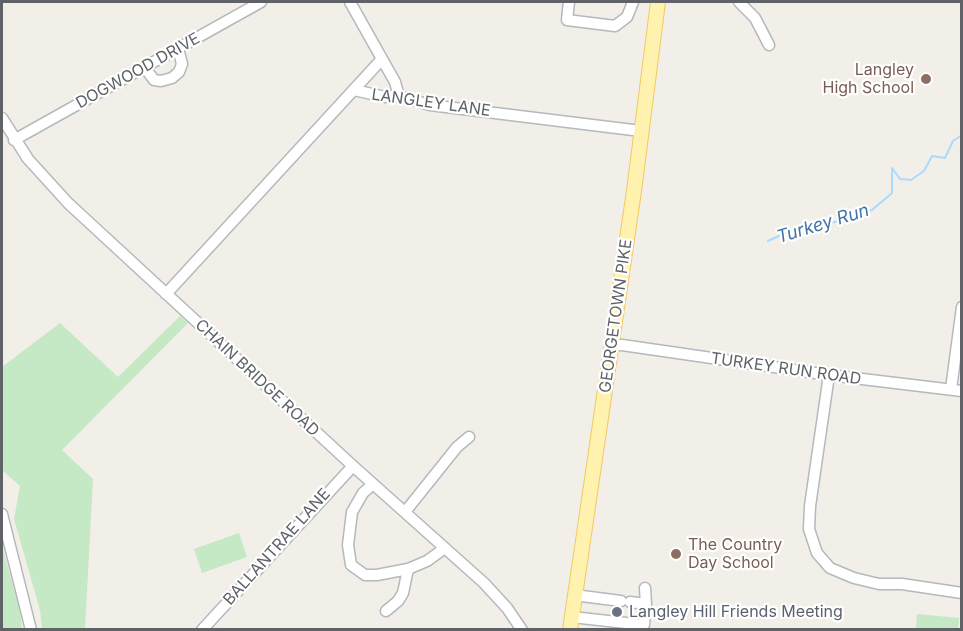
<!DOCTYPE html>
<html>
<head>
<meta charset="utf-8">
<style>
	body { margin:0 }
	#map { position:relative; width:963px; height:631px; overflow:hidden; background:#f1efe8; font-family:Inter,sans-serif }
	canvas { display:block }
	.frame { position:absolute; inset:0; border:3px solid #5f6368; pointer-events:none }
</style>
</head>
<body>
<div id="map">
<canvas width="963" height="631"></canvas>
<div class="frame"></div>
</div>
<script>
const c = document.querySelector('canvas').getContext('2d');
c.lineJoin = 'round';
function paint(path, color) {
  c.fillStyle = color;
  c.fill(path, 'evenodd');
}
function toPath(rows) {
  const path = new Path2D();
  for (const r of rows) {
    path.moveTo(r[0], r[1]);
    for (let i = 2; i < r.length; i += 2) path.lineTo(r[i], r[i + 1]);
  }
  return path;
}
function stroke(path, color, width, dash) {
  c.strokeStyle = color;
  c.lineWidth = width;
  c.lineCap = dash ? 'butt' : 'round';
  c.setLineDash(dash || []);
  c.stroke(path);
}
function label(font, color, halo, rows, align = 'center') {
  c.font = font + ' Inter,sans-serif';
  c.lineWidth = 4.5;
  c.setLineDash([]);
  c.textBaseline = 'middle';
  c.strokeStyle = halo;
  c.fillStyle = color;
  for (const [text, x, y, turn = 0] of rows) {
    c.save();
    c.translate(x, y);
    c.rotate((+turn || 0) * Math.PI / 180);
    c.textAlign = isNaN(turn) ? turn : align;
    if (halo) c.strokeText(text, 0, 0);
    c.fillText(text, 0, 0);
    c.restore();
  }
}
paint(toPath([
	[180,316,188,323,62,450,93,479,85,629,42,629,40,610,14,519,20,486,2,470,2,367,60,323,118,377],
	[239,533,247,557,202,573,194,549],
	[2,546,20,611,22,629,2,629],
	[917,614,959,618,958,629,916,629]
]), '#c5e8c5');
stroke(toPath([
	[768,241,794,229,835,222,872,210,892,193,892,168,900,179,911,180,924,171,932,156,945,158,953,141,962,135]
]), '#aadaff', 2);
const minor = toPath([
	[350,2,395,82,399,96],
	[569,2,567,20,615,26,627,17,633,2],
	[739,2,755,18,769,45],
	[145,68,154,80,161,81,172,78,179,72,182,64,178,48],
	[354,90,385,97,399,96,430,105,641,131],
	[2,118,28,159,68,203,353,466,484,583,507,608,522,630],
	[14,140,261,2],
	[166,294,382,59],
	[612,345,622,345,829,375,962,391],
	[829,375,810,506,809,529,817,553,830,568,854,578,879,584,902,584,962,593],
	[951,389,962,307],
	[373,484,363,493,352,512,348,545,351,565,365,575,377,575,408,569],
	[405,512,457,447,469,437],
	[2,514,31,630],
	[645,588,646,604],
	[574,595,621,601],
	[386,611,398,601,403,593,408,569,427,561,445,548],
	[572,617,644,625,646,604,630,602],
	[202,630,353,466]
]);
const major = toPath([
	[570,630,634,191,658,2]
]);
stroke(minor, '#b5b8bc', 13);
stroke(major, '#f2c960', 16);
stroke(minor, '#fff', 10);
stroke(major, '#fff2af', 14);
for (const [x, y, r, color] of [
	[926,79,6,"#8d6e63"],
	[676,554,6,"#8d6e63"],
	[617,612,6,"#6b7280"]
]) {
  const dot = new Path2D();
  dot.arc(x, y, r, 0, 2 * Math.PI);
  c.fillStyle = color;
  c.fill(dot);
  stroke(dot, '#fff', 2);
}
label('16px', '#785e54', '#fff', [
	["Langley",914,70],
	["High School",914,88],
	["The Country",688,545,"left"],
	["Day School",688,563,"left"]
], 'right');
label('16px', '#5f6368', '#fff', [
	["DOGWOOD DRIVE",138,71,-29],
	["LANGLEY LANE",431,103,8],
	["GEORGETOWN PIKE",616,316,-82],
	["TURKEY RUN ROAD",786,369,8],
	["CHAIN BRIDGE ROAD",257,378,43],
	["BALLANTRAE LANE",277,547,-48]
]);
label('16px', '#5b616d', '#fff', [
	["Langley Hill Friends Meeting",629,612]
], 'left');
label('italic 18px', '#4174aa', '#fff', [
	["Turkey Run",823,224,-17]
]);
</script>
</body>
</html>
